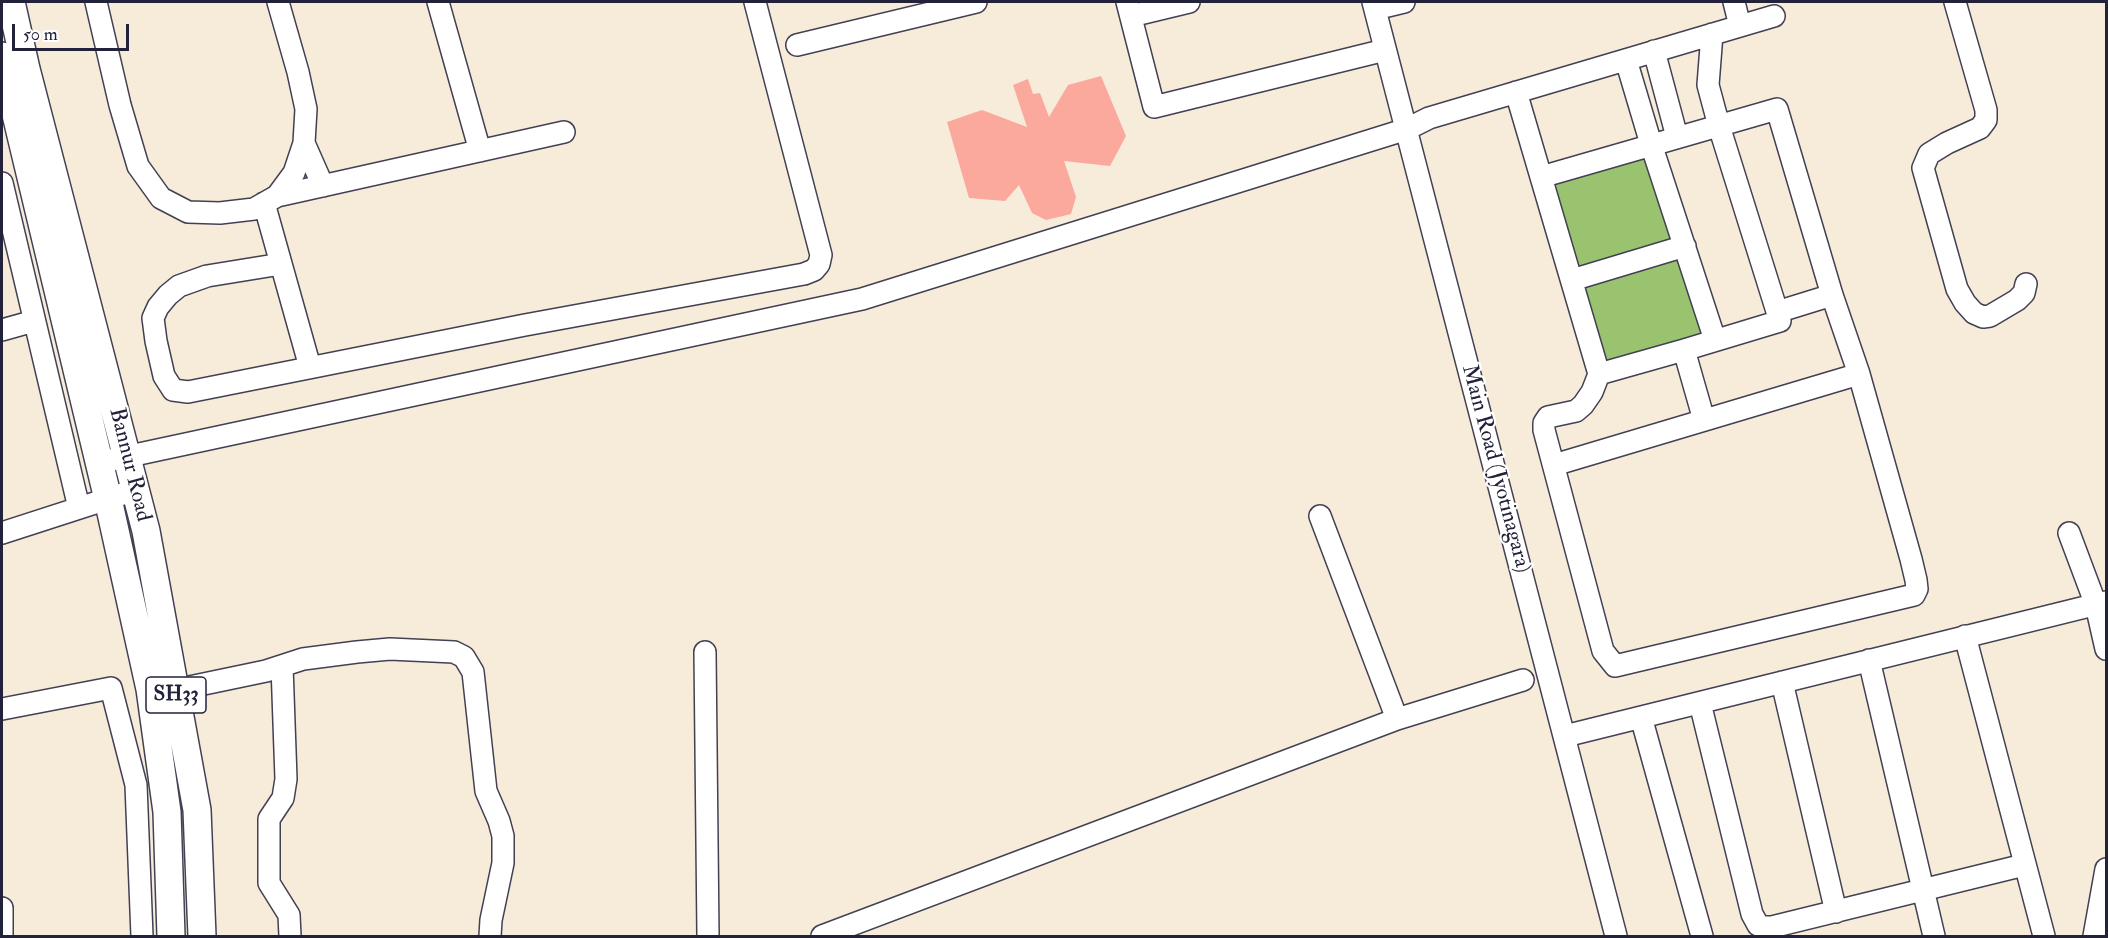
<!DOCTYPE html>
<html>
<head>
<meta charset="utf-8">
<style>
	body { margin:0 }
	#map { position:relative; width:2108px; height:938px; overflow:hidden; background:#f7ebda; font-family:"IM FELL Double Pica",serif }
	canvas { display:block }
	.frame { position:absolute; inset:0; border:3px solid #22223b; pointer-events:none }
	.scale { position:absolute; left:12px; top:24px; width:117px; height:27px; box-sizing:border-box; border:3px solid #22223b; border-top:0; padding-left:8px; font-size:18px; line-height:21px; white-space:nowrap; color:#22223b; -webkit-text-stroke:4px #fff; paint-order:stroke }
</style>
</head>
<body>
<div id="map">
<canvas width="2108" height="938"></canvas>
<div class="frame"></div>
<div class="scale">50 m</div>
</div>
<script>
const c = document.querySelector('canvas').getContext('2d');
c.lineJoin = 'round';
function paint(path, color) {
  c.fillStyle = color;
  c.fill(path, 'evenodd');
}
function toPath(rows) {
  const path = new Path2D();
  for (const r of rows) {
    path.moveTo(r[0], r[1]);
    for (let i = 2; i < r.length; i += 2) path.lineTo(r[i], r[i + 1]);
  }
  return path;
}
function stroke(path, color, width, dash) {
  c.strokeStyle = color;
  c.lineWidth = width;
  c.lineCap = dash ? 'butt' : 'round';
  c.setLineDash(dash || []);
  c.stroke(path);
}
function label(font, color, halo, rows, align = 'center') {
  c.font = font + ' "IM FELL Double Pica",serif';
  c.lineWidth = 4.5;
  c.setLineDash([]);
  c.textBaseline = 'middle';
  c.strokeStyle = halo;
  c.fillStyle = color;
  for (const [text, x, y, turn = 0] of rows) {
    c.save();
    c.translate(x, y);
    c.rotate((+turn || 0) * Math.PI / 180);
    c.textAlign = isNaN(turn) ? turn : align;
    if (halo) c.strokeText(text, 0, 0);
    c.fillText(text, 0, 0);
    c.restore();
  }
}
paint(toPath([
	[1648,152,1675,240,1578,270,1551,182],
	[1682,257,1704,333,1604,363,1581,287]
]), '#99c36f');
paint(toPath([
	[1101,76,1126,136,1110,166,1064,161,1076,197,1071,214,1046,220,1032,213,1019,185,1005,201,969,198,947,122,982,110,1027,127,1013,85,1028,79,1033,94,1040,93,1049,117,1068,85]
]), '#fba99d');
const minor = toPath([
	[96,2,120,105,138,166,161,198,188,212,220,213,254,209,277,196,294,173,304,143,306,109,298,72,278,2],
	[438,2,480,151],
	[1127,2,1154,107,1385,50],
	[1373,2,1616,936],
	[1734,2,1740,26],
	[1955,2,1986,110,1986,120,1980,128,1947,143,1929,154,1923,168,1957,289,1965,303,1974,313,1983,317,1990,316,2017,300,2024,293,2026,284],
	[1375,9,1404,2],
	[1131,16,1189,2],
	[797,45,976,2],
	[1654,51,1677,137],
	[1626,60,1651,144,1715,340],
	[1516,92,1599,374,1684,350,1780,321,1719,126,1708,85,1712,34],
	[304,143,323,186],
	[1541,177,1777,109,1832,295,1859,374,1911,559,1916,580,1917,589,1914,595,1615,666,1603,651,1544,430,1544,423,1548,417,1576,411,1583,405,1592,392,1599,374],
	[2,183,79,508],
	[277,196,564,132],
	[264,203,310,367],
	[281,264,207,276,179,286,168,295,158,307,153,318,156,341,164,376,173,390,188,392,525,325,804,274,814,270,819,264,821,255,755,2],
	[1572,280,1685,246],
	[1777,312,1832,295],
	[2,330,34,321],
	[1684,350,1704,420],
	[111,460,862,299,1407,129,1429,118,1774,16],
	[1554,465,1859,374],
	[1320,516,1397,719],
	[2,533,135,490],
	[2069,533,2096,605,2106,649],
	[1965,636,2044,936],
	[705,652,708,936],
	[1869,660,1934,936],
	[282,666,286,779,283,798,269,819,269,883,289,915,290,936],
	[1782,682,1836,912],
	[175,690,266,671,303,659,357,652,390,649,454,652,464,657,473,672,486,791,499,821,503,836,503,863,491,920,490,936],
	[1700,703,1752,914,1758,925,1764,927,1772,927,2024,865],
	[2,709,111,688,136,785,142,936],
	[1641,717,1702,936],
	[1565,736,2106,602],
	[2,908,2,936],
	[822,936,1397,719,1523,680],
	[2094,936,2106,869]
]);
const major = toPath([
	[11,2,26,69,146,531,197,810,202,936],
	[2,56,108,499,150,689,167,812,171,936]
]);
stroke(minor, '#424053', 24);
stroke(major, '#424053', 30);
stroke(minor, '#fff', 21);
stroke(major, '#fff', 27);
for (const [x, y, w] of [
	[176,695,60]
]) {
  const box = new Path2D();
  box.roundRect(x - w / 2, y - 18, w, 36, 4.5);
  c.fillStyle = '#fff';
  c.fill(box);
  stroke(box, '#22223b', 1.5);
}
label('bold 21px', '#22223b', null, [
	["SH33",176,695]
]);
label('22px', '#22223b', '#fff', [
	["Bannur Road",129,465,76],
	["Main Road (Jyotinagara)",1495,469,75]
]);
</script>
</body>
</html>
